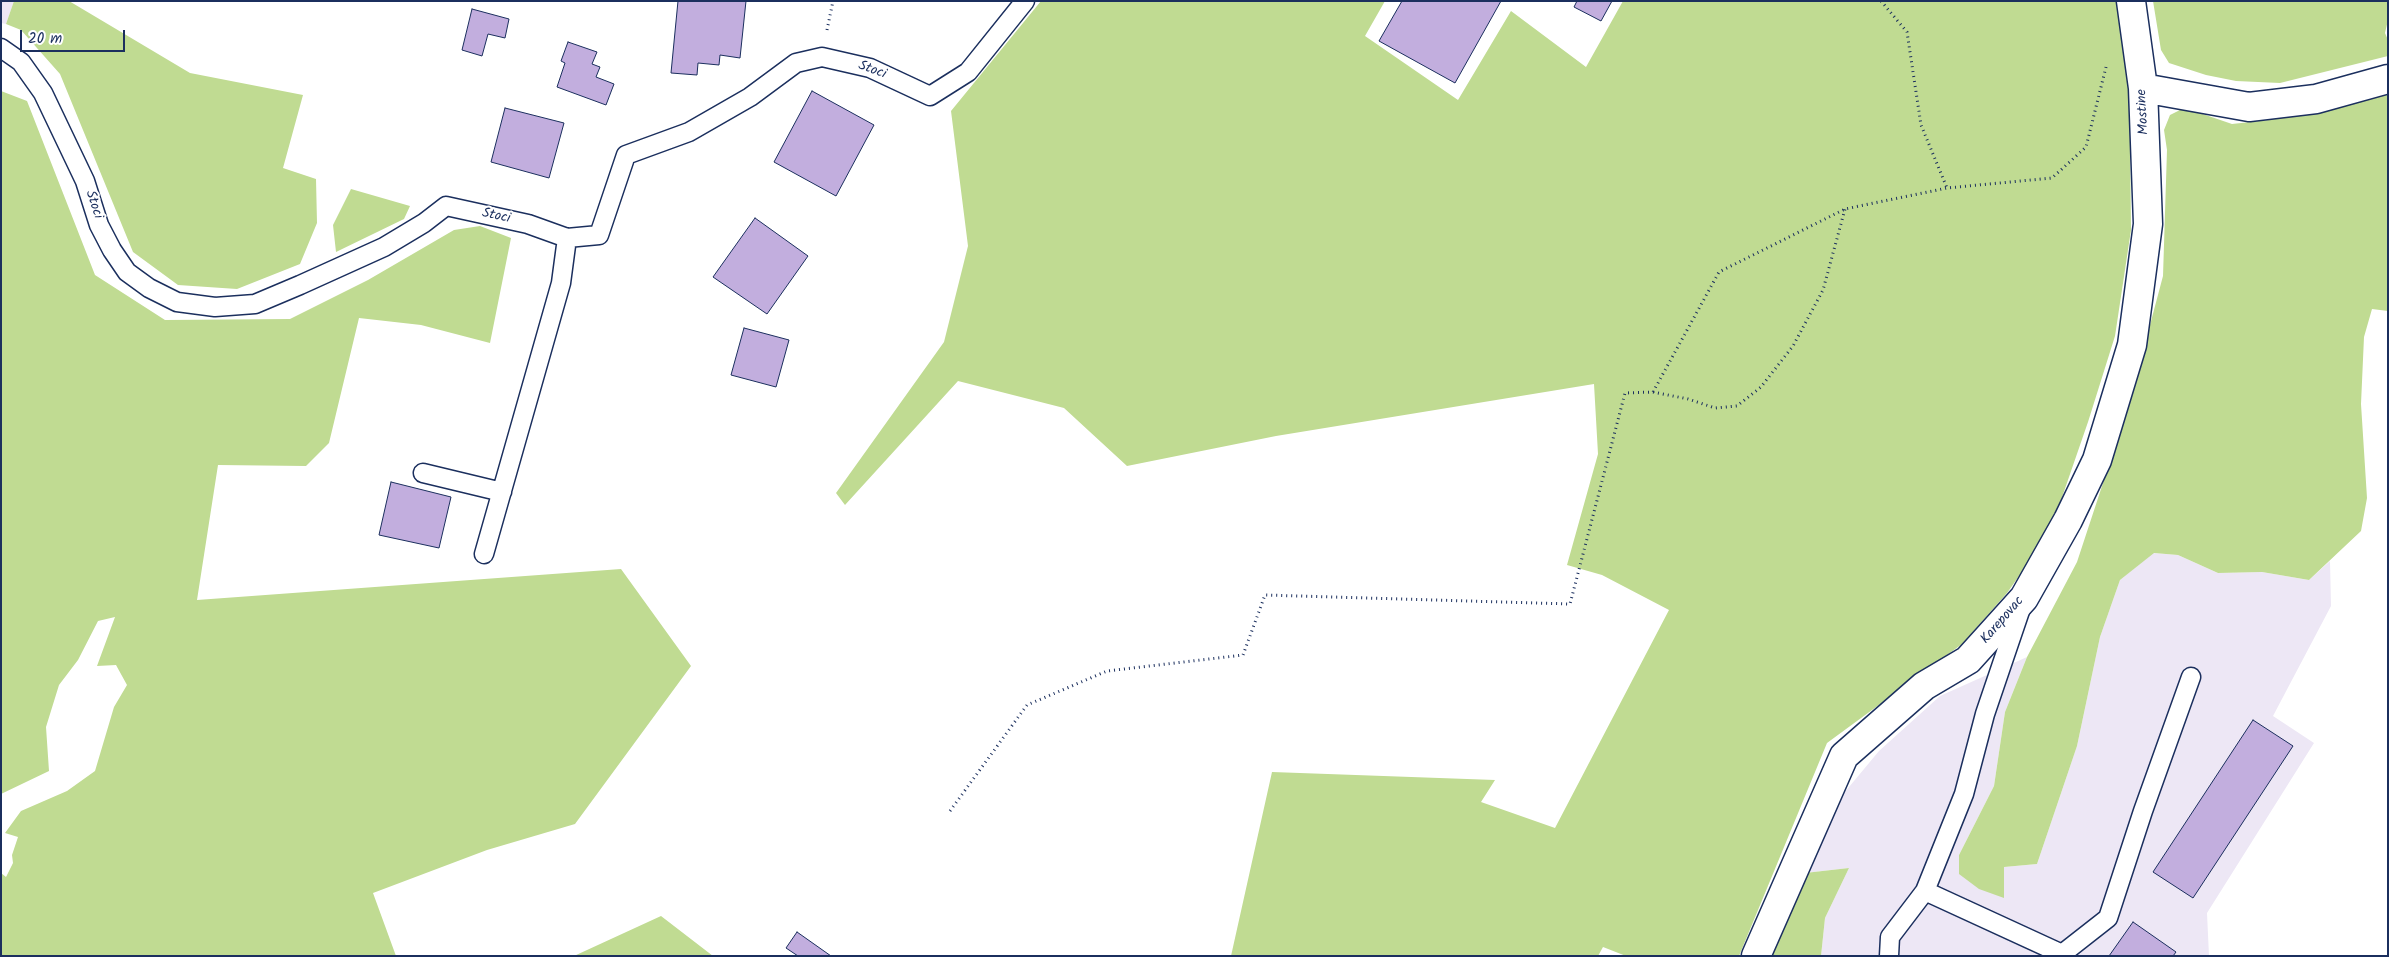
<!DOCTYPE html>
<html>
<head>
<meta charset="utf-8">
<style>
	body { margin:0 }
	#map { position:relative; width:2389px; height:957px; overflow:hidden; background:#fff; font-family:Kalam,sans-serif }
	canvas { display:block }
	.frame { position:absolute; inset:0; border:2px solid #1b2f5e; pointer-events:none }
	.scale { position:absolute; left:20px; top:30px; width:105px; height:22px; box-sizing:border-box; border:2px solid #1b2f5e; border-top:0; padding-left:6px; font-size:15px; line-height:18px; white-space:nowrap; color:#1b2f5e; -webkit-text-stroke:4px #fff; paint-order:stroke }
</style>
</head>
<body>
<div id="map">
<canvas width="2389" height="957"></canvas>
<div class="frame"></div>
<div class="scale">20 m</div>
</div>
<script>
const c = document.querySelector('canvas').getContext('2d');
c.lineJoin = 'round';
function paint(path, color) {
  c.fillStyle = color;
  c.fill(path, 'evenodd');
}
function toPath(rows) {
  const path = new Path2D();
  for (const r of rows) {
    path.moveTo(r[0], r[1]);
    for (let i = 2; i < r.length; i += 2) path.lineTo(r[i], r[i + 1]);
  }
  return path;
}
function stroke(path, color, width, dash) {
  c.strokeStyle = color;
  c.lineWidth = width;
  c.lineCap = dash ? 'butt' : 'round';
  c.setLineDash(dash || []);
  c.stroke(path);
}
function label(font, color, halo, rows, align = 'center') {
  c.font = font + ' Kalam,sans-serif';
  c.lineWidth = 4;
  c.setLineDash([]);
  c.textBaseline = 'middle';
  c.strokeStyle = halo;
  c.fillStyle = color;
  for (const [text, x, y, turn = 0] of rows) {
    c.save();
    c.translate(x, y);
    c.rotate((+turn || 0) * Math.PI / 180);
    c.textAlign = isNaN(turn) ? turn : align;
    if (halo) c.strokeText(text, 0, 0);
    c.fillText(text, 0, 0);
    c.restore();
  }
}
paint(toPath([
	[1,1,14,1,6,24,1,23],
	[2153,553,2178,555,2218,573,2262,572,2309,580,2330,561,2331,606,2273,716,2314,743,2207,913,2209,956,1821,956,1825,918,1849,868,1805,873,1844,793,1879,751,1940,696,2027,657,2005,712,1994,786,1959,855,2004,867,2037,864,2077,746,2100,637,2120,580]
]), '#ede7f5');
paint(toPath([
	[14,1,69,1,190,73,303,95,283,168,316,179,317,223,300,264,237,289,178,285,133,252,60,74,21,30,6,24],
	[1041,1,1385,1,1365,36,1458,100,1511,11,1586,67,1623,1,2120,1,2129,51,2131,230,2115,336,2088,422,2050,532,2007,593,1962,644,1827,743,1739,956,1626,956,1603,947,1598,956,1231,956,1272,772,1495,780,1481,802,1555,828,1669,610,1602,575,1567,565,1598,454,1594,384,1276,436,1127,466,1064,408,958,381,845,505,836,493,944,342,968,246,951,111],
	[2153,1,2388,1,2388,20,2385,33,2388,40,2388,56,2280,83,2236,81,2206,75,2169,63,2161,50],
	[2388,87,2388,311,2372,309,2364,337,2361,404,2367,498,2361,531,2309,580,2262,572,2218,573,2178,555,2154,553,2120,580,2100,637,2077,746,2037,864,2004,867,2004,898,1979,889,1959,874,1959,855,1994,786,2005,712,2027,657,2077,562,2129,404,2163,276,2167,150,2164,130,2170,115,2180,110,2191,110,2232,124,2269,120],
	[1,91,27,101,95,275,165,320,290,319,368,280,454,230,480,226,511,238,490,343,421,325,359,318,329,443,306,466,218,465,197,600,621,569,691,666,575,824,487,850,373,893,396,956,1,956,1,873,6,877,13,863,12,855,18,837,5,833,21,811,67,791,95,771,114,707,127,685,116,665,97,666,115,617,98,621,78,660,59,685,46,727,49,771,1,794],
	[351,189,410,206,404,219,336,252,333,225],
	[1849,868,1825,918,1821,956,1772,956,1805,873],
	[661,916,713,956,574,956]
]), '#c0db92');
const building = toPath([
	[678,1,746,1,740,58,720,55,719,65,698,63,697,75,671,73,678,1],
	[1402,1,1501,1,1455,83,1379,41,1402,1],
	[1577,1,1612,1,1601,21,1574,7,1577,1],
	[472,9,509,19,505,38,488,34,482,56,462,50,472,9],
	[568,42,597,52,592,64,600,67,596,77,614,84,606,105,557,87,565,63,561,61,568,42],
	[812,91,874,125,836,196,774,162,812,91],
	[505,108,564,123,549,178,491,162,505,108],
	[755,218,808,256,767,314,713,277,755,218],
	[744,328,789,340,776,387,731,375,744,328],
	[391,482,451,497,439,548,379,535,391,482],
	[2253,720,2293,746,2193,898,2153,872,2253,720],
	[2133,922,2176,952,2173,956,2109,956,2133,922],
	[797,932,831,956,798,956,786,948,797,932]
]);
paint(building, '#c2aede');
stroke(building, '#1b2f5e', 1);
const lane = toPath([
	[1,48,21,62,43,93,85,181,99,225,112,250,127,272,149,288,177,302,215,307,255,304,300,285,384,247,424,223,446,206,528,224,567,238,599,235,626,155,689,132,750,97,796,63,822,57,870,68,930,96,968,72,1025,1],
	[423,473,502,492],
	[484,554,561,283,567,238],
	[2021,608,1985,714,1964,794,1925,891,2062,954,2062,956],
	[2062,954,2108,918,2143,811,2191,677],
	[1889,956,1890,937,1925,891]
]);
const street = toPath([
	[2143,88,2249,107,2316,99,2388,79],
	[1756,956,1844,756,1924,686,1968,660,2024,598,2068,520,2097,460,2132,345,2148,224,2143,88,2131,1]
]);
stroke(lane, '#1b2f5e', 21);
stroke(street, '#1b2f5e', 31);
stroke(toPath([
	[1881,1,1907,32,1921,125,1947,188],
	[827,30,833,1],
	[1653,392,1688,399,1715,408,1737,406,1761,387,1793,346,1823,290,1845,209],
	[950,811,1027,705,1107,671,1243,655,1265,595,1570,604,1625,393,1653,392,1719,272,1845,209,1947,188,2052,178,2086,147,2106,67]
]), '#1b2f5e', 3, [1, 4]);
stroke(lane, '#fff', 18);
stroke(street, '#fff', 28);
label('14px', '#1b2f5e', '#fff', [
	["Stoci",872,71,20],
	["Mostine",2144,112,-93],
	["Stoci",93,205,72],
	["Stoci",496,217,12],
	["Karepovac",2003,621,-49]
]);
</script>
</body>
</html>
